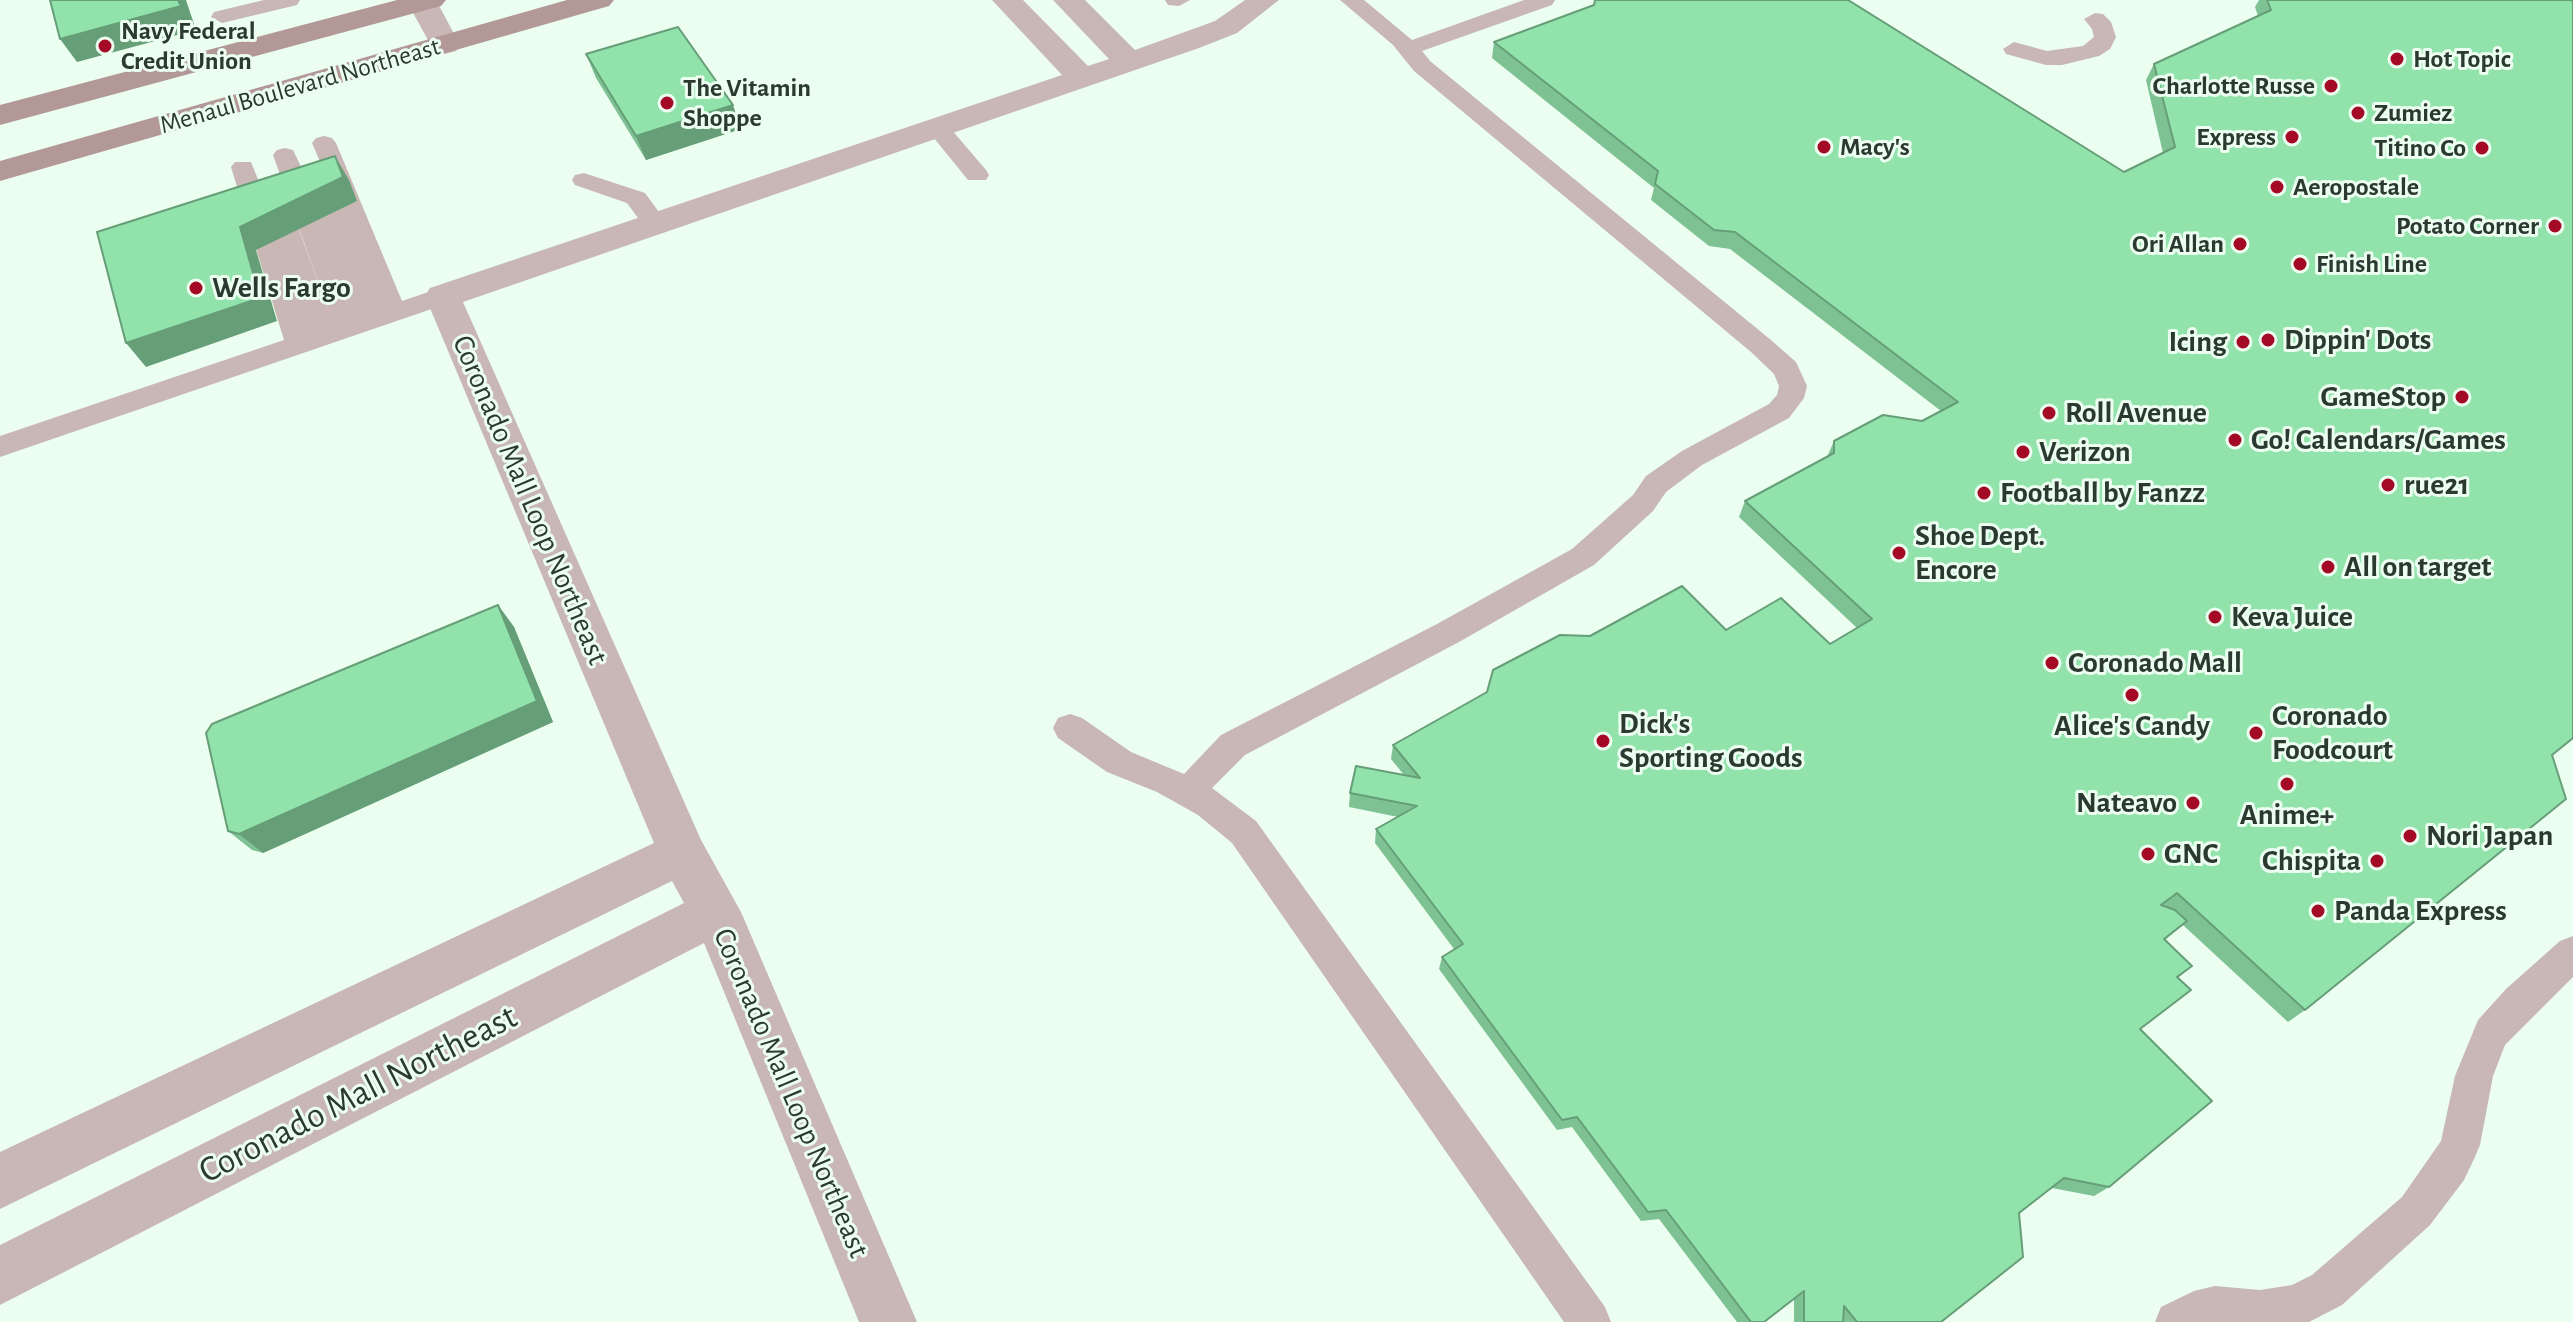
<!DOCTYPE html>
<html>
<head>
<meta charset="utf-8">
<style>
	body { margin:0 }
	canvas { display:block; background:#ebfef0 }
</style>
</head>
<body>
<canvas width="2573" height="1322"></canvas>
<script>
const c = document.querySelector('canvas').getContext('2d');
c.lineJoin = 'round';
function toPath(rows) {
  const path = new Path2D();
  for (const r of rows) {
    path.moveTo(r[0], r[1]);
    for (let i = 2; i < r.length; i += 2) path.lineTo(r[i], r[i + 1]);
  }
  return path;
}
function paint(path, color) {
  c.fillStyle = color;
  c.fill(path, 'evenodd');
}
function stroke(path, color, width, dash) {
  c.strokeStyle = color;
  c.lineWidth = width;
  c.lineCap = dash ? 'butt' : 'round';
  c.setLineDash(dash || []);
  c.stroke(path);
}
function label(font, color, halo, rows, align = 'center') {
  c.font = font + ' "Alegreya Sans",sans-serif';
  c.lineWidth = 6;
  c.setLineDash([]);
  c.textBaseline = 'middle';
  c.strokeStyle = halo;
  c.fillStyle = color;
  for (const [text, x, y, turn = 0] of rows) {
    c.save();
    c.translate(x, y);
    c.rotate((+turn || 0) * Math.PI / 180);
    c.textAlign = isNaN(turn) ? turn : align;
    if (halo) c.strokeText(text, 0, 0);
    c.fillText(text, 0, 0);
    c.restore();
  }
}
paint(toPath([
	[264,0,300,0,297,5,222,23,211,17,214,12,264,0],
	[1165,0,1190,0,1179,6,1168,5,1165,0],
	[1340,0,1364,0,1412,40,1524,0,1555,0,1552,5,1422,51,1430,61,1771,340,1796,362,1807,386,1804,398,1789,418,1702,465,1666,492,1653,511,1594,565,1459,642,1245,755,1212,788,1256,821,1605,1307,1611,1322,1564,1322,1232,843,1198,815,1157,792,1107,772,1058,738,1053,728,1058,718,1070,714,1082,718,1131,752,1184,774,1221,735,1437,624,1572,549,1633,495,1646,476,1682,451,1769,404,1777,395,1779,386,1774,374,1751,352,1414,71,1393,45,1340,0],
	[2095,13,2103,14,2111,22,2116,37,2110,49,2099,56,2062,65,2046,65,2006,54,2003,49,2014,42,2047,51,2083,46,2094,37,2092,29,2084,19,2095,13],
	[937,120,945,122,986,170,989,175,986,180,968,180,929,132,925,127,929,122,937,120],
	[324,136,332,138,336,143,402,301,443,287,452,290,456,296,452,302,0,457,0,436,284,340,231,167,235,162,251,162,264,194,275,188,284,191,287,196,333,324,273,155,277,150,285,148,293,150,304,173,315,167,323,169,312,143,316,138,324,136],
	[584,173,645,193,667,223,664,229,646,229,627,203,575,185,572,180,575,175,584,173],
	[2573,936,2573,977,2505,1045,2493,1076,2480,1145,2474,1159,2464,1180,2430,1225,2342,1305,2309,1322,2155,1322,2161,1307,2194,1291,2215,1286,2260,1290,2292,1285,2312,1275,2402,1197,2441,1141,2455,1076,2478,1020,2506,989,2560,941,2573,936]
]), '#c9b7b6');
paint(toPath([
	[406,0,436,0,460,45,456,51,445,54,434,51,406,0],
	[992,0,1023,0,1088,66,1109,59,1053,0,1085,0,1135,50,1215,21,1245,0,1279,0,1237,33,1199,48,463,302,701,840,741,912,917,1322,859,1322,704,943,0,1305,0,1245,684,903,672,881,0,1209,0,1152,654,843,425,296,430,288,1062,75,992,0]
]), '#c9b7b6');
paint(toPath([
	[397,0,446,0,441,6,0,125,0,105,397,0],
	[567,0,614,0,609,6,0,181,0,161,567,0]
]), '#b29896');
paint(toPath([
	[2259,0,2570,0,2552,755,2305,1010,2288,1022,2183,925,2165,940,2192,966,2178,978,2140,1029,2109,1187,2094,1196,2052,1188,2019,1213,1941,1322,1794,1322,1794,1299,1765,1322,1737,1322,1659,1219,1641,1221,1572,1127,1557,1130,1439,969,1442,957,1454,949,1375,843,1376,829,1398,817,1349,807,1350,793,1404,775,1391,759,1393,745,1590,636,1726,630,1830,644,1857,628,1739,517,1745,501,1827,457,1834,441,1922,421,1941,411,1730,249,1709,246,1651,200,1654,188,1492,58,1494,42,2124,172,2163,153,2146,80,2154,64,2258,16,2255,7],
	[586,54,741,129,646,160,596,78],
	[498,605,514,627,553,722,263,853,252,850,228,831]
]), '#7ec294');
paint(toPath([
	[178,0,186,0,196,30,77,62,60,39],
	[733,105,741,129,646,160,636,136],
	[335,156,349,180,357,201,256,250,277,321,146,367,126,343,240,227],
	[498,605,514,627,553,722,263,853,239,834]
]), '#669e78');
const building = toPath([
	[50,0,178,0,181,6,60,39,50,0],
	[1595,0,1848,0,2124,172,2175,147,2154,64,2271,10,2267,0,2570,0,2573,1,2573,738,2552,755,2566,799,2305,1010,2177,893,2161,905,2175,910,2187,921,2164,939,2192,966,2177,977,2191,990,2140,1029,2212,1101,2109,1187,2064,1178,2019,1213,2023,1257,1941,1322,1857,1322,1844,1306,1843,1322,1804,1322,1804,1291,1764,1322,1751,1322,1666,1210,1648,1212,1577,1117,1562,1120,1442,957,1463,944,1376,829,1417,806,1350,793,1356,766,1420,778,1393,745,1487,692,1493,670,1560,635,1590,636,1682,586,1726,630,1781,598,1830,644,1872,619,1745,501,1834,453,1834,441,1883,415,1922,421,1958,402,1735,232,1714,230,1655,184,1658,171,1494,42,1594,5,1595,0],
	[678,27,733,105,636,136,586,54,678,27],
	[335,156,343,177,240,227,260,298,126,343,97,232,335,156],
	[498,605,537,701,239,834,228,831,206,733,212,724,498,605]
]);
paint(building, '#92e2ac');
stroke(building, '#669e78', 2);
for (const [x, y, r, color] of [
	[105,46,8,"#a40925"],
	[2397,59,8,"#a40925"],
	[2331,86,8,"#a40925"],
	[667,103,8,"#a40925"],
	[2358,113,8,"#a40925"],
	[2292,137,8,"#a40925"],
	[1824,147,8,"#a40925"],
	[2482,148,8,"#a40925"],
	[2277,187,8,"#a40925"],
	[2555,226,8,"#a40925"],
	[2240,244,8,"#a40925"],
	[2300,264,8,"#a40925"],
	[196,288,8,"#a40925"],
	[2268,340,8,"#a40925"],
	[2243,342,8,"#a40925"],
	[2462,397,8,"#a40925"],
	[2049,413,8,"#a40925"],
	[2235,440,8,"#a40925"],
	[2023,452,8,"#a40925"],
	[2388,485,8,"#a40925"],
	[1984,493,8,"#a40925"],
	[1899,553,8,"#a40925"],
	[2328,567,8,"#a40925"],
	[2215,617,8,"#a40925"],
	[2052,663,8,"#a40925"],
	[2132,695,8,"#a40925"],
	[2256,733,8,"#a40925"],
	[1603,741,8,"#a40925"],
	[2287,784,8,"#a40925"],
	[2193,803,8,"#a40925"],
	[2410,836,8,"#a40925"],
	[2148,854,8,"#a40925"],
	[2377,861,8,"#a40925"],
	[2318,911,8,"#a40925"]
]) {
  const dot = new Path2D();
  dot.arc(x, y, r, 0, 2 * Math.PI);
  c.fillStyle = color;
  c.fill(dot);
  stroke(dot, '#ebfef0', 3);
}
label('bold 26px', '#2c3930', '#ebfef0', [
	["Navy Federal",121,31],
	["Credit Union",121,61],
	["Hot Topic",2413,59],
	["Charlotte Russe",2315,86,"right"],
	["The Vitamin",683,88],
	["Shoppe",683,118],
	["Zumiez",2374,113],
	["Express",2276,137,"right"],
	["Macy's",1840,147],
	["Titino Co",2466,148,"right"],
	["Aeropostale",2293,187],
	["Potato Corner",2539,226,"right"],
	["Ori Allan",2224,244,"right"],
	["Finish Line",2316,264]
], 'left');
label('26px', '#2c3930', '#ebfef0', [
	["Menaul Boulevard Northeast",300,86,-16]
]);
label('bold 30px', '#2c3930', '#ebfef0', [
	["Wells Fargo",212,288],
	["Dippin' Dots",2284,340],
	["Icing",2227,342,"right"],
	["GameStop",2446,397,"right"],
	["Roll Avenue",2065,413],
	["Go! Calendars/Games",2251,440],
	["Verizon",2039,452],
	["rue21",2404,485],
	["Football by Fanzz",2000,493],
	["Shoe Dept.",1915,536],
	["Encore",1915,570],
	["All on target",2344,567],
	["Keva Juice",2231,617],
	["Coronado Mall",2068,663],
	["Coronado",2272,716],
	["Foodcourt",2272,750],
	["Dick's",1619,724],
	["Sporting Goods",1619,758],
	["Alice's Candy",2132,726,"center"],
	["Nateavo",2177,803,"right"],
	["Anime+",2287,815,"center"],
	["Nori Japan",2426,836],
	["GNC",2164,854],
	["Chispita",2361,861,"right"],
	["Panda Express",2334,911]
], 'left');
label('30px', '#2c3930', '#ebfef0', [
	["Coronado Mall Loop Northeast",530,500,67],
	["Coronado Mall Loop Northeast",791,1093,67]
]);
label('36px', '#2c3930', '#ebfef0', [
	["Coronado Mall Northeast",358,1094,-27]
]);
</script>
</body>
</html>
